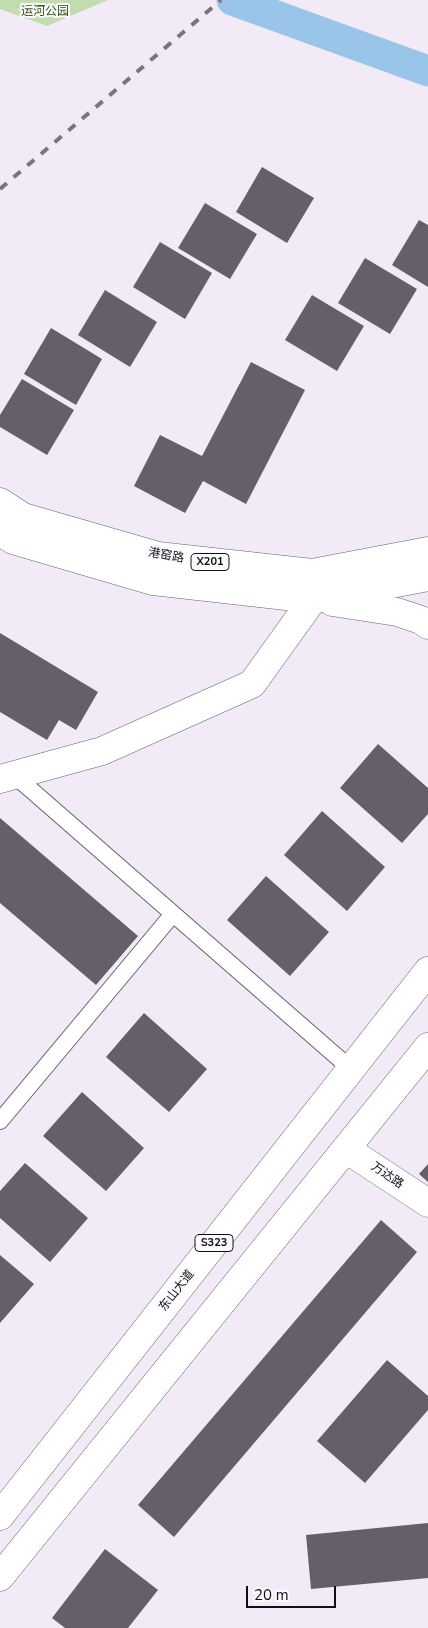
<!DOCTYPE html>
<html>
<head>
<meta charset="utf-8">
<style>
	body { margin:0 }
	#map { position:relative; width:428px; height:1628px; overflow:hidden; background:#f2eaf6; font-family:"Nunito Sans",sans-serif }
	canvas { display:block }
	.scale { position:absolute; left:246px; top:1586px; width:90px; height:22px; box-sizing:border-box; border:2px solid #120f13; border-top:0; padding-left:6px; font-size:15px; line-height:18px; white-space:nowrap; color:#120f13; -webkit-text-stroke:4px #fcf9fe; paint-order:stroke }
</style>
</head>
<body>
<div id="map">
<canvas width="428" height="1628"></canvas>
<div class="scale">20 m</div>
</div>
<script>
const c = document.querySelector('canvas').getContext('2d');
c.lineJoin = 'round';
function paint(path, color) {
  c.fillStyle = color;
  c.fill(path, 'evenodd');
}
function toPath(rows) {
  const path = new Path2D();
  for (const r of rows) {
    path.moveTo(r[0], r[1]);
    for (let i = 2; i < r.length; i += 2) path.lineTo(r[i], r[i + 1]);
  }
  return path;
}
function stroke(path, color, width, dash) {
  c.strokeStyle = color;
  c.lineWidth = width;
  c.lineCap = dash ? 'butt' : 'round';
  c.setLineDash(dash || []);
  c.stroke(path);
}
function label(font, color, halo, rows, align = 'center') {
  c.font = font + ' "Nunito Sans","Noto Sans SC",sans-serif';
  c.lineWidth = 4;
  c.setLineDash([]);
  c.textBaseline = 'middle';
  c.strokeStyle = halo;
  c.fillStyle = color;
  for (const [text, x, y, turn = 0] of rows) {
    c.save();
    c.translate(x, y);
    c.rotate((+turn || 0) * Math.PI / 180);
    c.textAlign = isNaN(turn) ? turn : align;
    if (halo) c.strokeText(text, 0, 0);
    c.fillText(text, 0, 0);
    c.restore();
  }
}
paint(toPath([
	[0,0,108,0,47,26,0,9]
]), '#c2dcaf');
stroke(toPath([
	[232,0,428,71]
]), '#98c5e8', 31);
paint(toPath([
	[262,167,314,198,287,243,236,212],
	[205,203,257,234,230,279,178,248],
	[419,220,428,225,428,287,392,265],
	[160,242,212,273,185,319,133,287],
	[365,258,417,289,390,334,338,303],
	[105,290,157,322,130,367,78,335],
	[312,295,364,326,337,371,285,340],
	[51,328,102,359,76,405,24,374],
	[251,362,305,390,246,504,203,481,185,513,134,486,160,435,202,456],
	[22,379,74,410,47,455,0,427,0,415],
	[0,633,98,692,76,730,59,720,47,740,0,712],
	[378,744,428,788,428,814,402,843,340,788],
	[322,811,385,867,347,911,284,855],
	[0,818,138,936,96,985,0,903],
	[266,876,329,932,290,976,227,920],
	[144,1013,207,1069,169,1112,106,1057],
	[82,1092,144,1148,106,1191,43,1136],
	[25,1163,88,1218,50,1262,0,1218,0,1191],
	[428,1164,428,1182,419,1174],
	[381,1220,417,1252,174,1537,138,1505],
	[0,1255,34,1284,0,1323],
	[387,1360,428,1396,428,1410,365,1483,317,1441],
	[428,1523,428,1578,311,1589,306,1535],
	[105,1549,158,1590,128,1628,65,1628,52,1618]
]), '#645f69');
const service = toPath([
	[14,775,351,1069],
	[0,1121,173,914]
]);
const minor = toPath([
	[0,779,102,751,252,684,313,599]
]);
const tertiary = toPath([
	[346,1149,428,1203]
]);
const primary = toPath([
	[0,502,23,517,158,556,312,573,428,551],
	[0,532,13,540,153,581,313,599,428,577],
	[332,602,397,612,421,620,428,625],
	[0,1516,428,971],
	[0,1577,428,1047]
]);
stroke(service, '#68616b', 18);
stroke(minor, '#68616b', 29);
stroke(tertiary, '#68616b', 29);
stroke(primary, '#68616b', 29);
stroke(service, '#fff', 16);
stroke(minor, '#fff', 28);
stroke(tertiary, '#fff', 28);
stroke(primary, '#fff', 28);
stroke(toPath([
	[0,189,221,0]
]), '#7a757d', 4, [9, 9]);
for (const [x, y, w] of [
	[210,562,38],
	[214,1243,38]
]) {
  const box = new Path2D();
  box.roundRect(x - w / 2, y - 8.5, w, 17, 4);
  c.fillStyle = '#fcf9fe';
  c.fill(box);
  stroke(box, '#120f13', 1);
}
label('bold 11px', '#120f13', null, [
	["X201",210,562],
	["S323",214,1243]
]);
label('12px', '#345514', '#fcf9fe', [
	["运河公园",45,12]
]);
label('12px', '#120f13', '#fcf9fe', [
	["港窑路",166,556,10],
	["万达路",387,1176,34],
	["东山大道",177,1291,-52]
]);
</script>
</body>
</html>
